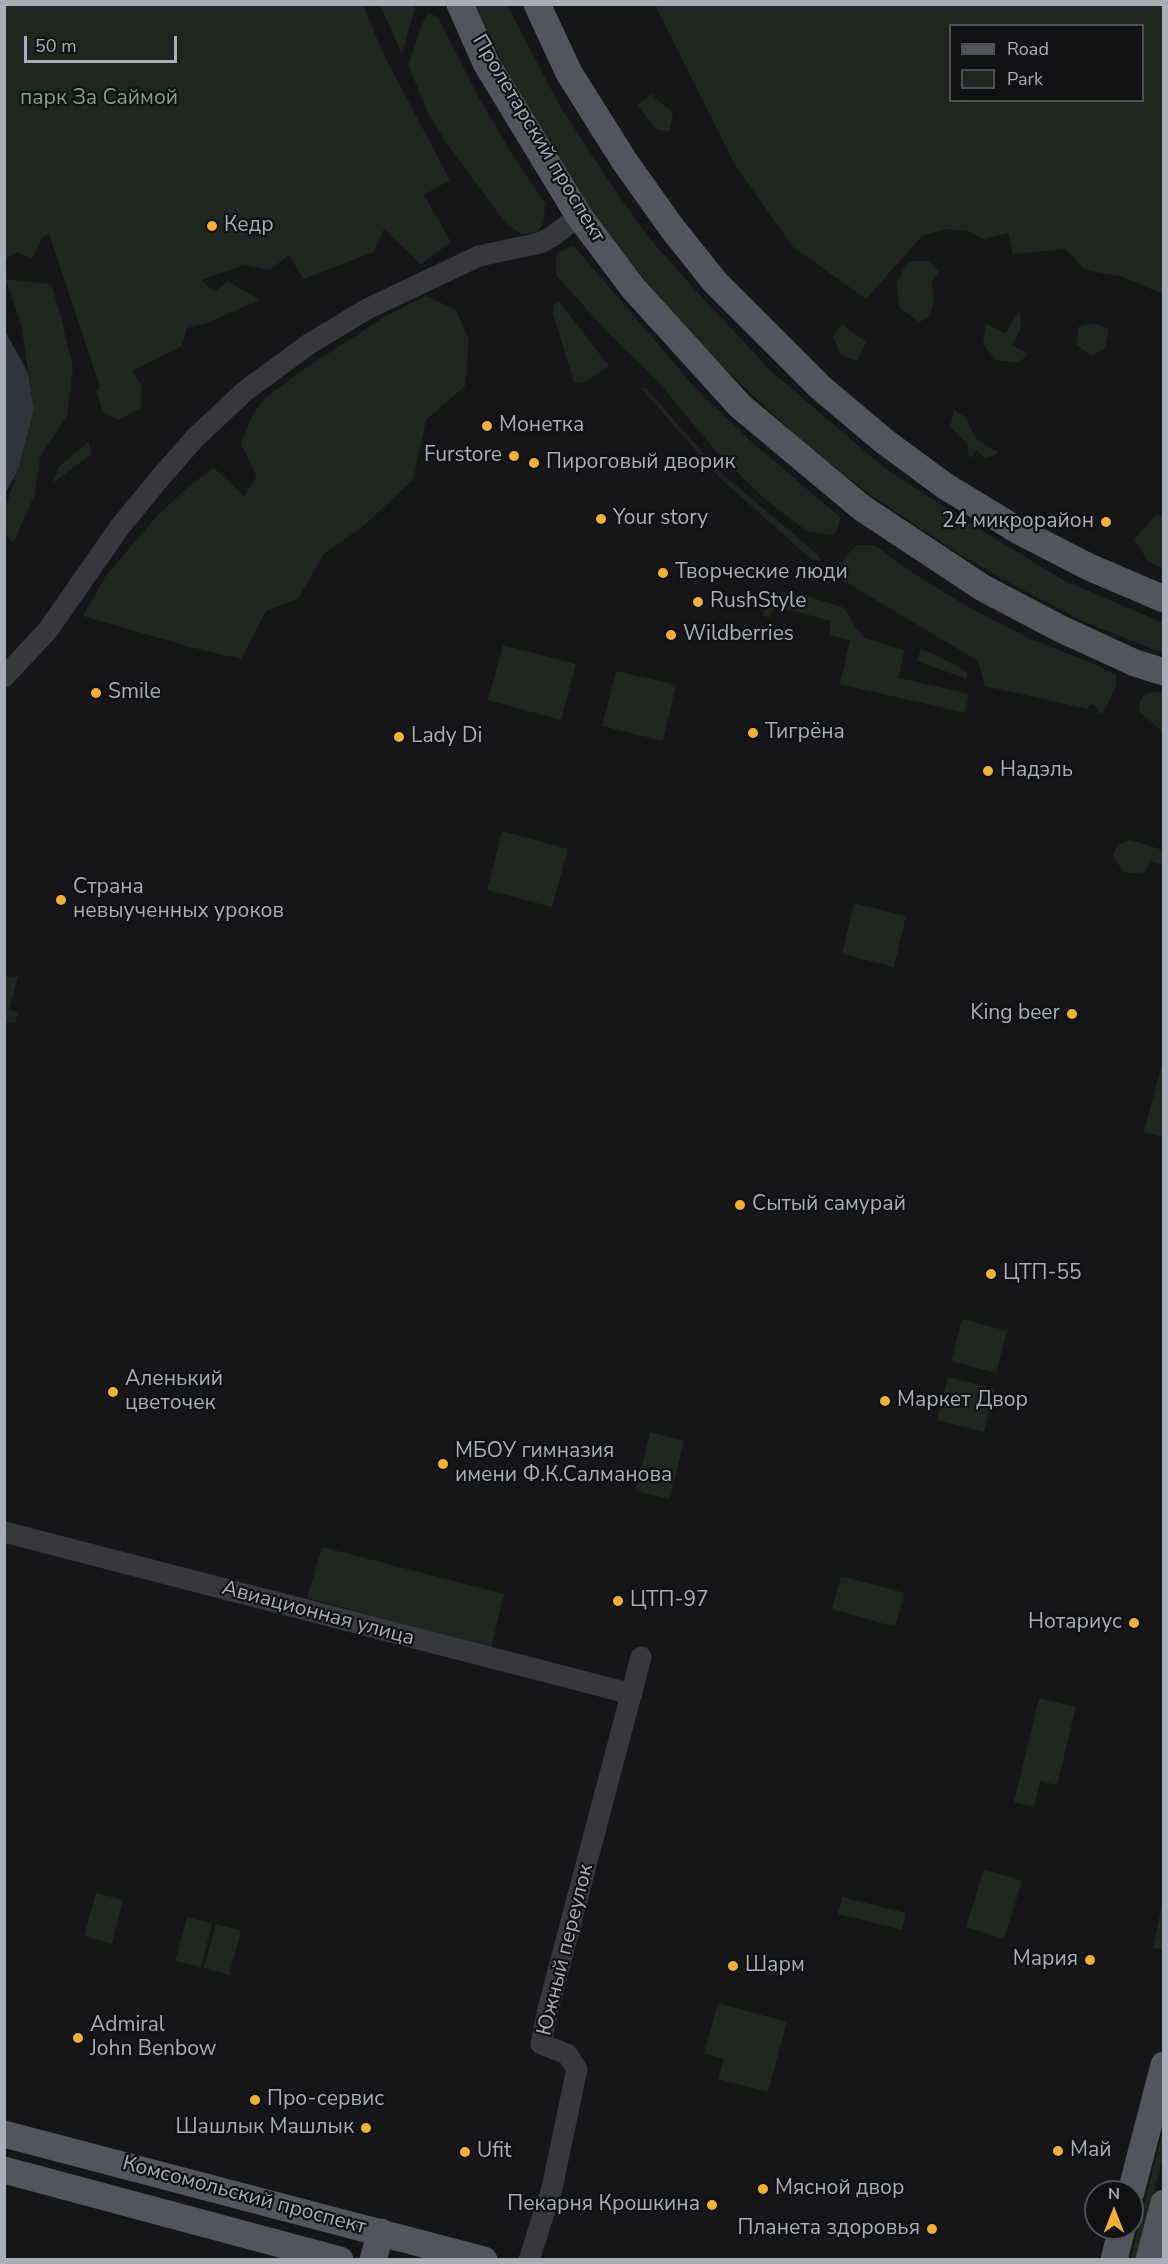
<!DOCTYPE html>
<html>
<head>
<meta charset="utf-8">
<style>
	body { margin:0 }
	#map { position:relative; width:1168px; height:2264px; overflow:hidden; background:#161618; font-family:"Nunito Sans",sans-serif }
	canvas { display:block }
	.frame { position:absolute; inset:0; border:6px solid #a8adb8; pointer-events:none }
	.legend { position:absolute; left:949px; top:24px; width:195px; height:78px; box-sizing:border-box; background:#111113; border:2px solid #4d4f55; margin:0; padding:8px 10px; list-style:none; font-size:18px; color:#a8adb8 }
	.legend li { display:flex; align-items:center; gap:12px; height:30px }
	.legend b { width:30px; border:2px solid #4d4f55 }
	.north { position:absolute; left:1084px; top:2180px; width:60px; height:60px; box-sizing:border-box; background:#111113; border:2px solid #4d4f55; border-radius:50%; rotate:0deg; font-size:16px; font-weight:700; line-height:24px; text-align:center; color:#a8adb8 }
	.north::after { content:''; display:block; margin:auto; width:21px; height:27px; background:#f2b134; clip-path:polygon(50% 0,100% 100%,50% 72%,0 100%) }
	.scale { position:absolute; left:24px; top:36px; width:153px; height:27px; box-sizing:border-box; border:3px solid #a8adb8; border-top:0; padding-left:8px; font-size:18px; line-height:21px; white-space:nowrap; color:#a8adb8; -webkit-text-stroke:4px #111113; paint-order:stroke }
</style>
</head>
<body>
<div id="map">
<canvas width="1168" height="2264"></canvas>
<div class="frame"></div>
<ul class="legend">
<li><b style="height:8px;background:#53555c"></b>Road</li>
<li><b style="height:16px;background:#1e261f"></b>Park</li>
</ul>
<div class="north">N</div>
<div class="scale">50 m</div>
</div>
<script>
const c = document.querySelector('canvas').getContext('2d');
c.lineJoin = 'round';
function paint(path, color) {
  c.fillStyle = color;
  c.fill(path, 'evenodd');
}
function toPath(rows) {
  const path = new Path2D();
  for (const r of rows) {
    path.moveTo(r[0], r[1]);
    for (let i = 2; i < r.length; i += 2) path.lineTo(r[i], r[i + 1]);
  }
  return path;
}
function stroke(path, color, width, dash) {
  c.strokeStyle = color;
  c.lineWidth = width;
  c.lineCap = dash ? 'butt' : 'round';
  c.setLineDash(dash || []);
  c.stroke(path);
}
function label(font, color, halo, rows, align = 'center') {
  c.font = font + ' "Nunito Sans",sans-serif';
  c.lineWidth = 4.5;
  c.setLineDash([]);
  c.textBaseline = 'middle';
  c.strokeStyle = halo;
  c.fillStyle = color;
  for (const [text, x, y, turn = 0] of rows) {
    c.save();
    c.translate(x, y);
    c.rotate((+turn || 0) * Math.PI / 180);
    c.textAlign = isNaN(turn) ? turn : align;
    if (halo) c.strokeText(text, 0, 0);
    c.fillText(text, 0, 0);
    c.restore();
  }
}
paint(toPath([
	[5,4,363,5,384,55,450,180,424,195,451,242,421,264,384,229,374,252,303,279,289,255,270,270,245,265,201,280,214,292,228,281,259,300,207,323,187,328,182,346,132,371,142,386,141,408,118,420,103,412,96,391,100,387,49,234,42,238,32,259,17,252,5,259],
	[380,5,413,5,415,8,402,54],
	[475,5,507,5,561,108,617,193,649,238,709,305,772,372,886,469,976,527,1063,580,1163,623,1163,653,1087,623,1017,587,959,554,871,495,807,445,749,392,687,332,627,258,592,211,537,123,500,57],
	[655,5,1163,5,1163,294,1120,276,1085,270,1066,249,1013,254,1008,233,984,239,968,231,944,229,922,236,866,299,793,247,735,165],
	[950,26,1142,26,1142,100,967,100,967,104,964,101,950,100],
	[429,12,439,19,479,98,515,159,546,205,543,209,545,214,543,224,537,234,522,234,506,224,445,141,429,115,408,65,422,24],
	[651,94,673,113,669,132,656,129,637,105],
	[574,246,697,390,754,444,841,518,836,532,832,535,808,532,767,501,720,456,655,378,610,335,556,275,556,258,561,251],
	[913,261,928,261,939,272,932,281,934,302,930,317,919,322,899,307,897,284,905,265],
	[6,279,51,284,61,317,73,368,67,416,40,457,35,494,13,544,5,532,5,509,18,470,34,410,21,324],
	[426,296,456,310,469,340,465,386,426,420,413,480,362,527,324,554,298,599,266,611,241,659,190,647,83,616,105,577,156,517,189,486,214,468,244,496,257,477,241,444,253,414,267,396,309,366,386,316],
	[559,301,609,366,583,383,574,382,553,314,554,304],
	[1020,309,1021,328,1012,345,1028,354,1019,363,996,360,983,344,986,324,1006,333],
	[1094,323,1109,329,1105,348,1091,356,1076,344,1079,326],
	[842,324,866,342,857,361,841,355,833,337],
	[640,387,646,388,719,471,816,553,821,560,812,560,719,477],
	[954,410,965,417,976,439,999,453,986,459,976,450,970,459,967,444,950,427],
	[89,441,91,454,53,483,58,468],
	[1158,513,1163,517,1163,569,1148,561,1134,539],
	[857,545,874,545,913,573,968,607,1030,639,1095,664,1116,675,1116,686,1106,708,1102,714,1097,711,1096,706,1090,704,1088,709,985,686,978,661,834,575,846,556],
	[784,593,806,596,842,607,849,615,855,628,865,638,904,650,899,678,969,694,965,713,840,684,850,640,829,635,831,621,775,606,770,617,762,616,771,599],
	[503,645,576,664,561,720,488,700],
	[921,649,936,655,967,672,967,679,917,661],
	[616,671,676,685,663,741,602,726],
	[1157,691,1163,694,1163,732,1139,711,1140,700,1146,693],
	[502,831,568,849,552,907,487,890],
	[1130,840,1163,850,1163,862,1161,864,1152,861,1143,874,1124,872,1113,857,1117,845],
	[854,903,906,916,894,967,842,954],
	[18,976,9,1010,18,1012,15,1024,7,1022,5,1029,5,977],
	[1163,1059,1163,1137,1144,1132],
	[962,1319,1007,1331,996,1373,951,1361],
	[948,1377,995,1389,984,1432,937,1420],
	[650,1432,684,1441,670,1499,636,1491],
	[322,1547,504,1594,491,1648,307,1598],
	[841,1576,905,1593,895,1627,832,1609],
	[1039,1698,1076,1707,1057,1785,1040,1781,1034,1807,1014,1802],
	[984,1869,1022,1881,1004,1939,966,1927],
	[96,1893,123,1900,112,1944,84,1936],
	[842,1897,906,1913,902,1930,838,1914],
	[1163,1900,1164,1950,1162,1950,1153,1948],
	[187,1917,212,1924,201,1967,175,1961],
	[216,1924,241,1931,229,1975,204,1968],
	[718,2003,787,2022,768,2092,718,2079,724,2059,704,2053],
	[1163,2129,1163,2156,1137,2259,1130,2260]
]), '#1e261f');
paint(toPath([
	[5,331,28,373,34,410,18,470,5,494]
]), '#2c353c');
stroke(toPath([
	[4,677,48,630,119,528,159,479,195,438,245,391,309,344,367,309,479,256,540,243,553,236,579,216],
	[4,1532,632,1694],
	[529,2260,552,2188,577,2069,567,2054,541,2044,548,2009,641,1657]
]), '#37383d', 21);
stroke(toPath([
	[460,4,486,63,579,216,633,288,740,406,862,508,983,588,1061,629,1135,663,1164,672],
	[537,4,569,73,625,162,672,228,715,282,820,387,884,441,945,486,1019,531,1089,567,1164,599],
	[4,2134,484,2260],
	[4,2170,340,2260],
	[1131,2192,1164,2065],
	[373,2260,381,2232],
	[1114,2260,1122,2228],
	[1149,2260,1164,2203]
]), '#53555c', 27);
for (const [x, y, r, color] of [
	[212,226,6,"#f2b134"],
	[487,426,6,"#f2b134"],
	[514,456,6,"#f2b134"],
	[534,463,6,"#f2b134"],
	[601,519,6,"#f2b134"],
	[1106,522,6,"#f2b134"],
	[663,573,6,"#f2b134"],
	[698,602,6,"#f2b134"],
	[671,635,6,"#f2b134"],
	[96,693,6,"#f2b134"],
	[753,733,6,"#f2b134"],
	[399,737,6,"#f2b134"],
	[988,771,6,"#f2b134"],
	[61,900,6,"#f2b134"],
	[1072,1014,6,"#f2b134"],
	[740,1205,6,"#f2b134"],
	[991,1274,6,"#f2b134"],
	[113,1392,6,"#f2b134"],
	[885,1401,6,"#f2b134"],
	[443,1464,6,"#f2b134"],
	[618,1601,6,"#f2b134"],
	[1134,1623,6,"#f2b134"],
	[1090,1960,6,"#f2b134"],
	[733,1966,6,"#f2b134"],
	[78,2038,6,"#f2b134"],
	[255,2100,6,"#f2b134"],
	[366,2128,6,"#f2b134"],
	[1058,2151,6,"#f2b134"],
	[465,2152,6,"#f2b134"],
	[763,2189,6,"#f2b134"],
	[712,2205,6,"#f2b134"],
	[932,2229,6,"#f2b134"]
]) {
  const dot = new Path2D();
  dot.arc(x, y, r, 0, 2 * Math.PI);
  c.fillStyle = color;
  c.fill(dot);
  stroke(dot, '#111113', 2);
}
label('21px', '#7fa381', '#111113', [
	["парк За Саймой",99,99]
]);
label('21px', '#a8adb8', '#111113', [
	["Пролетарский проспект",538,139,59],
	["Авиационная улица",318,1614,15],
	["Южный переулок",566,1950,-76],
	["Комсомольский проспект",244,2196,15]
]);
label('21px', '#a8adb8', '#111113', [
	["Кедр",224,226],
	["Монетка",499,426],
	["Furstore",502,456,"right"],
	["Пироговый дворик",546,463],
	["Your story",613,519],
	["24 микрорайон",1094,522,"right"],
	["Творческие люди",675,573],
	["RushStyle",710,602],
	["Wildberries",683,635],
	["Smile",108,693],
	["Тигрёна",765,733],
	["Lady Di",411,737],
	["Надэль",1000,771],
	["Страна",73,888],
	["невыученных уроков",73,912],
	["King beer",1060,1014,"right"],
	["Сытый самурай",752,1205],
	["ЦТП-55",1003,1274],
	["Аленький",125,1380],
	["цветочек",125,1404],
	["Маркет Двор",897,1401],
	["МБОУ гимназия",455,1452],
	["имени Ф.К.Салманова",455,1476],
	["ЦТП-97",630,1601],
	["Нотариус",1122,1623,"right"],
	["Мария",1078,1960,"right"],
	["Шарм",745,1966],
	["Admiral",90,2026],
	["John Benbow",90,2050],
	["Про-сервис",267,2100],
	["Шашлык Машлык",354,2128,"right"],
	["Май",1070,2151],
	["Ufit",477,2152],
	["Мясной двор",775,2189],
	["Пекарня Крошкина",700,2205,"right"],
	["Планета здоровья",920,2229,"right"]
], 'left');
</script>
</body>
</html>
